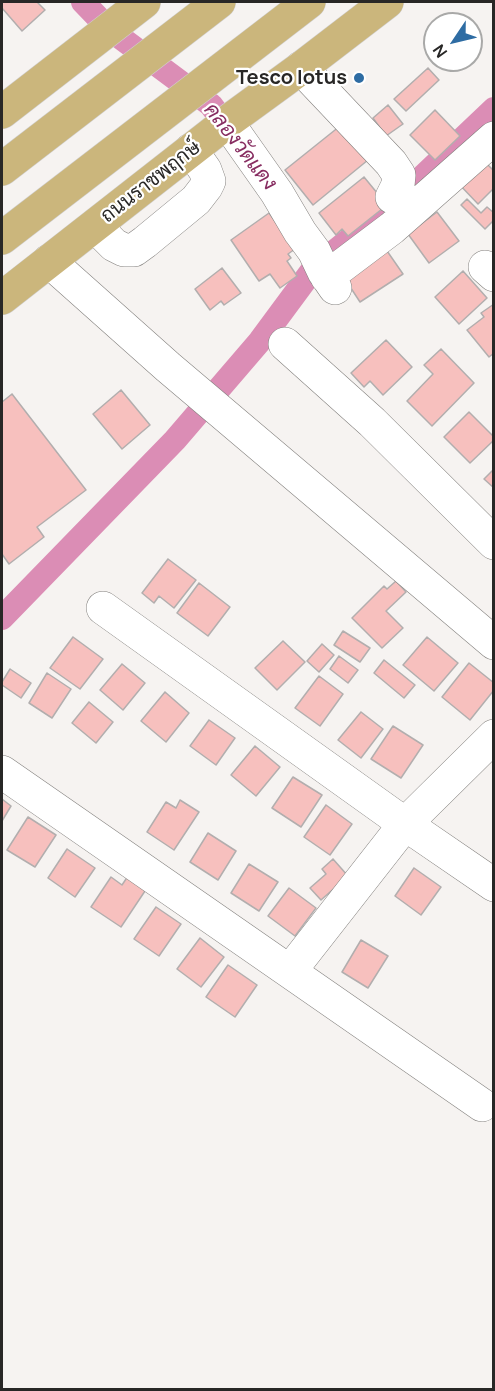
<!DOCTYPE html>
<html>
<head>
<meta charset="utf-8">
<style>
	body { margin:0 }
	#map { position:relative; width:495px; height:1391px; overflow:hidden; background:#f6f3f1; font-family:Manrope,sans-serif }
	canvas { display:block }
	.frame { position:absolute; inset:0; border:3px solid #282726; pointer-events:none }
	.north { position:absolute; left:423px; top:12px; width:60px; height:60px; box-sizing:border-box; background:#fff; border:2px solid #a9a9a8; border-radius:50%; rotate:235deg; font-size:16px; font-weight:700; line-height:24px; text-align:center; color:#282726 }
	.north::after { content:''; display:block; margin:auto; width:21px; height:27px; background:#2e6ca3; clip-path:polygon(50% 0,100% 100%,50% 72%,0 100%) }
</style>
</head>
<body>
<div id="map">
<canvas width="495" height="1391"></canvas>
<div class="frame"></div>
<div class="north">N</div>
</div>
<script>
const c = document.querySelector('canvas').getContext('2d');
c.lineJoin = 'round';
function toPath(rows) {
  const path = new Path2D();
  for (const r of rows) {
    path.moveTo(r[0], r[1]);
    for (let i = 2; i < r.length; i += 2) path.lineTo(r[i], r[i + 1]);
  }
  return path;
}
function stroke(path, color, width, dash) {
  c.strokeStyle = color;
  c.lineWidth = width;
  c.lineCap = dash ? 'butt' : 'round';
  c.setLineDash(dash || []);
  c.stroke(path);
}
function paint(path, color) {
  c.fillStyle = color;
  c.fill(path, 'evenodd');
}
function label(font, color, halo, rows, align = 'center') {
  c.font = font + ' Manrope,Sarabun,sans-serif';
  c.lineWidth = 4.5;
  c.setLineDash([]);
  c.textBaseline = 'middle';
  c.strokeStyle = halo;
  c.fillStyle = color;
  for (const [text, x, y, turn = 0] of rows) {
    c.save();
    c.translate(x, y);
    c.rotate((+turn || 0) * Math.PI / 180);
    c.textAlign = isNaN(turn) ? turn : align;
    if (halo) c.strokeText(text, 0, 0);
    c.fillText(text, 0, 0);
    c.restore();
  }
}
stroke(toPath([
	[83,2,109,29,211,105,234,136],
	[2,618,175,440,260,341,314,268,396,202,494,109]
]), '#db8db5', 24);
const building = toPath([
	[2,2,37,2,45,10,22,31,2,8,2,2],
	[428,68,439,80,406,111,394,99,428,68],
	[388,105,403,124,386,136,373,118,388,105],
	[435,110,460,136,435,160,410,135,435,110],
	[340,126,368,160,313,205,285,170,340,126],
	[481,158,494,171,494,188,478,204,457,182,481,158],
	[364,177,387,205,348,236,342,229,336,235,319,213,364,177],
	[467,199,481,213,487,207,494,213,494,220,485,229,461,205,467,199],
	[437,212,459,241,429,263,408,234,437,212],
	[269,213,295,249,288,254,291,258,287,261,297,276,280,288,270,274,259,281,231,240,269,213],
	[385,248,403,274,360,302,343,276,385,248],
	[222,268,241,293,224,305,221,301,210,310,195,289,222,268],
	[463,271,487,298,459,324,435,297,463,271],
	[494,304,494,353,489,357,467,330,484,317,481,313,494,304],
	[386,340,412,367,383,395,370,381,364,387,351,373,386,340],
	[441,349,474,383,432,426,407,401,433,374,424,365,441,349],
	[121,390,150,425,122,449,93,414,121,390],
	[12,394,86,490,37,527,44,537,9,564,2,554,2,402,12,394],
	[469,412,494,437,494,440,470,463,444,437,469,412],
	[494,469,494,488,484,479,494,469],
	[168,559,196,580,174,608,159,596,154,603,142,593,168,559],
	[396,581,406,592,386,611,403,628,382,648,352,618,384,586,387,589,396,581],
	[199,583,230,607,208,636,177,613,199,583],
	[343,631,370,648,360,662,334,645,343,631],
	[73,637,103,659,80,689,50,668,73,637],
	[427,637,458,663,434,691,403,665,427,637],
	[283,641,305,662,277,690,255,668,283,641],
	[322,644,334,655,319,672,307,661,322,644],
	[339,656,358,670,348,683,330,669,339,656],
	[384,660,415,685,404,698,374,673,384,660],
	[469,663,494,683,494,690,470,720,442,697,469,663],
	[122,664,145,683,123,710,100,690,122,664],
	[10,669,31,683,21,698,2,685,2,682,10,669],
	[47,673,71,689,52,718,29,703,47,673],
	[319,676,343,694,320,726,295,708,319,676],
	[165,692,189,713,166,742,141,721,165,692],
	[89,702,113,722,96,743,72,723,89,702],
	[361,712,383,729,361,758,338,740,361,712],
	[209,720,235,738,216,765,190,746,209,720],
	[393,726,423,745,401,778,371,759,393,726],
	[255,746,280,767,256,796,231,775,255,746],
	[293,777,322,795,301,827,272,808,293,777],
	[2,799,11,806,2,821,2,799],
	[180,800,199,812,174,850,147,832,166,802,176,808,180,800],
	[326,805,352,824,330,855,304,837,326,805],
	[28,817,56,835,35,867,7,850,28,817],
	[208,833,236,851,218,880,190,862,208,833],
	[67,849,95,868,75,897,48,878,67,849],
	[333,859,348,876,321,900,310,888,326,874,322,869,333,859],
	[249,864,278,882,259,911,231,893,249,864],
	[414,868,441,887,421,915,395,896,414,868],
	[130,873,149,885,121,927,91,907,111,877,122,885,130,873],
	[289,888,316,908,295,936,268,916,289,888],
	[156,907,181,924,159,956,134,939,156,907],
	[200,938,224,957,201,987,177,969,200,938],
	[361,940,388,956,368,988,342,972,361,940],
	[228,965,257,985,235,1017,206,997,228,965]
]);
paint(building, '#f7c0be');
stroke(building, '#b2aeae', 1.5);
const minor = toPath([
	[301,68,391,163,399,175,398,185,392,197],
	[227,122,277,193,300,232,314,251,324,272,335,288],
	[95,226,114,245,124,250,134,250,145,242,196,200,206,187,209,181,205,170,191,150],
	[49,261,168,367,494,643],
	[485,267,494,275],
	[327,277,392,228,494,138],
	[285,344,372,422,494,543],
	[103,608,405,824,494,885],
	[2,772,482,1105],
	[290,971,405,824,494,736]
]);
const major = toPath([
	[2,112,144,2],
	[2,169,219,2],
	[2,238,309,2],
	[2,298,227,122,301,68,387,2]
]);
stroke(minor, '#83807e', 34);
stroke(major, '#d0cfcf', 34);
stroke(minor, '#fff', 33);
stroke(major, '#cbb67c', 33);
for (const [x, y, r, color] of [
	[359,78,6,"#2e6ca3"]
]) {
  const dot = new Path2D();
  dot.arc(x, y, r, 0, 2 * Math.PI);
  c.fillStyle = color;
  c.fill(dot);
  stroke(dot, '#fff', 2);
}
label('bold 20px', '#282726', '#fff', [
	["Tesco lotus",347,78]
], 'right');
label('20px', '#282726', '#fff', [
	["ถนนราชพฤกษ์",151,182,-38]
]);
label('italic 21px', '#872d61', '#fff', [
	["คลองวัดแดง",240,147,52]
]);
</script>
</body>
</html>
